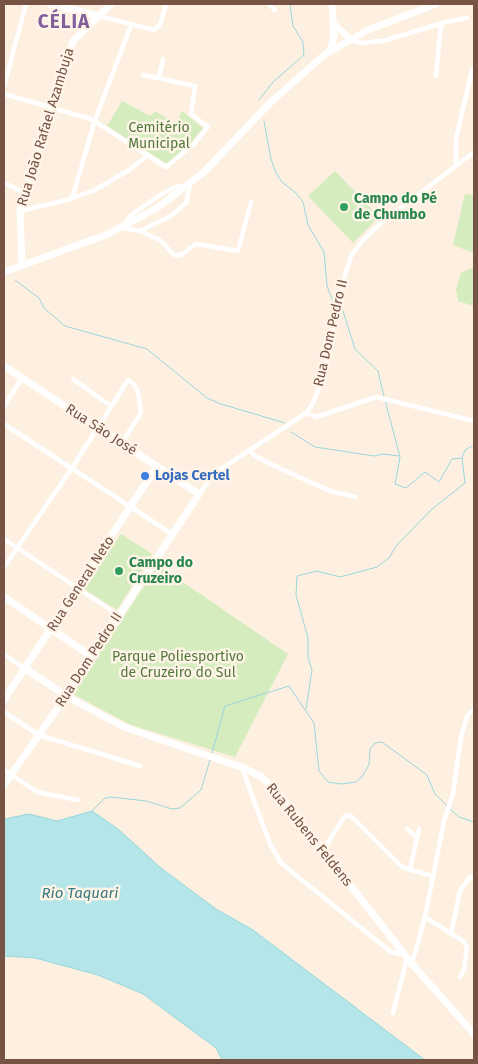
<!DOCTYPE html>
<html>
<head>
<meta charset="utf-8">
<style>
	body { margin:0 }
	#map { position:relative; width:478px; height:1064px; overflow:hidden; background:#fef0e0; font-family:"Fira Sans",sans-serif }
	canvas { display:block }
	.frame { position:absolute; inset:0; border:5px solid #775345; pointer-events:none }
</style>
</head>
<body>
<div id="map">
<canvas width="478" height="1064"></canvas>
<div class="frame"></div>
</div>
<script>
const c = document.querySelector('canvas').getContext('2d');
c.lineJoin = 'round';
function paint(path, color) {
  c.fillStyle = color;
  c.fill(path, 'evenodd');
}
function toPath(rows) {
  const path = new Path2D();
  for (const r of rows) {
    path.moveTo(r[0], r[1]);
    for (let i = 2; i < r.length; i += 2) path.lineTo(r[i], r[i + 1]);
  }
  return path;
}
function stroke(path, color, width, dash) {
  c.strokeStyle = color;
  c.lineWidth = width;
  c.lineCap = dash ? 'butt' : 'round';
  c.setLineDash(dash || []);
  c.stroke(path);
}
function label(font, color, halo, rows, align = 'center') {
  c.font = font + ' "Fira Sans",sans-serif';
  c.lineWidth = 5;
  c.setLineDash([]);
  c.textBaseline = 'middle';
  c.strokeStyle = halo;
  c.fillStyle = color;
  for (const [text, x, y, turn = 0] of rows) {
    c.save();
    c.translate(x, y);
    c.rotate((+turn || 0) * Math.PI / 180);
    c.textAlign = isNaN(turn) ? turn : align;
    if (halo) c.strokeText(text, 0, 0);
    c.fillText(text, 0, 0);
    c.restore();
  }
}
paint(toPath([
	[122,101,150,116,155,111,176,124,182,111,203,128,190,144,167,164,107,126],
	[335,171,379,217,353,243,308,196],
	[465,194,474,195,474,253,453,245],
	[474,267,474,306,458,301,456,289,461,273],
	[121,534,152,554,117,610,84,589],
	[158,565,288,654,235,757,131,725,73,694]
]), '#d4ecbe');
const water = toPath([
	[92,811,118,829,161,868,216,909,253,930,425,1060,222,1060,216,1048,143,994,98,975,35,958,4,956,4,819,29,814,57,821,92,811]
]);
paint(water, '#b3e5e9');
stroke(water, '#99d6db', 1);
stroke(toPath([
	[259,100,273,82,304,55,303,42,293,26,290,4],
	[264,121,271,159,276,173,282,182,296,193,303,202,308,225,324,252,327,286,333,302],
	[15,280,39,298,44,308,65,326,147,349,207,398,221,404,285,423],
	[342,308,355,349,378,371,384,396],
	[291,432,315,447,374,456,383,454,399,456],
	[462,458,465,450,474,445],
	[306,709,312,670,308,657,308,638,296,595,297,576,317,571,340,577,377,567,389,558,396,546,431,510,465,483,462,458,452,459,439,482,425,472,406,488,395,484,400,457,385,400],
	[212,753,225,706,289,686,314,723,319,771,328,782,341,784,356,782,361,778,369,765,370,749,375,743,382,742,427,775,435,794,447,806],
	[450,809,459,817,474,822],
	[91,812,105,798,111,797,146,801,172,809,180,808,201,790,210,760]
]), '#99d6db', 1);
stroke(toPath([
	[269,4,275,10],
	[99,16,154,30,160,25,166,4],
	[351,40,360,43,383,41,446,22,467,18],
	[436,76,441,24],
	[159,78,163,59],
	[4,86,26,4],
	[4,94,91,119,166,167,194,144,208,127,191,114,195,86,143,75],
	[456,166,456,139,472,70],
	[4,183,26,193],
	[190,184,186,203,171,216,140,231,123,228,131,215,157,197,173,188,190,184],
	[72,199,95,120,131,25],
	[20,211,67,200,95,190,129,170,148,155],
	[140,231,160,240,174,255,181,255,196,244,238,251,251,202],
	[73,379,111,406],
	[4,406,22,378],
	[306,413,316,417,376,397,474,421],
	[4,424,172,534],
	[249,450,255,456,277,467,330,491,355,497],
	[199,494,215,473,306,413,312,405,323,378,342,285,351,256,363,240,381,223,474,152],
	[4,539,118,615],
	[4,567,72,468,128,380,134,384,138,392,141,413,121,444],
	[4,654,25,669],
	[4,712,39,735,140,766],
	[242,768,270,844,281,863,391,952,405,955],
	[4,770,37,792,78,800],
	[407,829,417,837],
	[323,851,344,817,350,815,402,867,432,876],
	[410,870,419,829],
	[425,917,463,941,467,947,464,970,460,977],
	[451,934,460,891,470,877,474,878],
	[412,964,425,917,444,821,453,794,461,737,467,716,474,709],
	[393,1013,407,958]
]), '#fff', 4.5);
stroke(toPath([
	[50,4,99,16],
	[334,24,351,40],
	[330,50,334,37,332,4],
	[22,265,20,211,73,41,111,4],
	[4,272,108,234,157,208,204,172,271,102,324,55,368,30,436,4],
	[4,366,199,494,66,696,4,785],
	[4,597,91,656],
	[26,669,66,696,124,727,241,767,262,777,278,793,412,964,474,1034],
	[4,700,157,466]
]), '#fff', 7);
for (const [x, y, r, color] of [
	[344,207,5,"#2e9e5b"],
	[145,476,5,"#3f7fe0"],
	[119,571,5,"#2e9e5b"]
]) {
  const dot = new Path2D();
  dot.arc(x, y, r, 0, 2 * Math.PI);
  c.fillStyle = color;
  c.fill(dot);
  stroke(dot, '#fff4e8', 2);
}
label('14px', '#775345', '#fff4e8', [
	["Rua João Rafael Azambuja",46,127,-73],
	["Rua Dom Pedro II",331,333,-77],
	["Rua São José",101,430,33],
	["Rua General Neto",81,584,-57],
	["Rua Dom Pedro II",89,660,-57],
	["Rua Rubens Feldens",309,835,51]
]);
label('14px', '#51783a', '#fff4e8', [
	["Cemitério",159,128],
	["Municipal",159,144],
	["Parque Poliesportivo",178,657],
	["de Cruzeiro do Sul",178,673]
]);
label('bold 14px', '#27864d', '#fff4e8', [
	["Campo do Pé",354,199],
	["de Chumbo",354,215],
	["Campo do",129,563],
	["Cruzeiro",129,579]
], 'left');
label('bold 14px', '#366cbe', '#fff4e8', [
	["Lojas Certel",155,476]
], 'left');
label('italic 15px', '#38787e', '#fff4e8', [
	["Rio Taquari",80,894]
]);
c.letterSpacing = '1px';
label('bold 19px', '#83609b', '#fff4e8', [
	["CÉLIA",64,23]
]);
c.letterSpacing = '0px';
</script>
</body>
</html>
